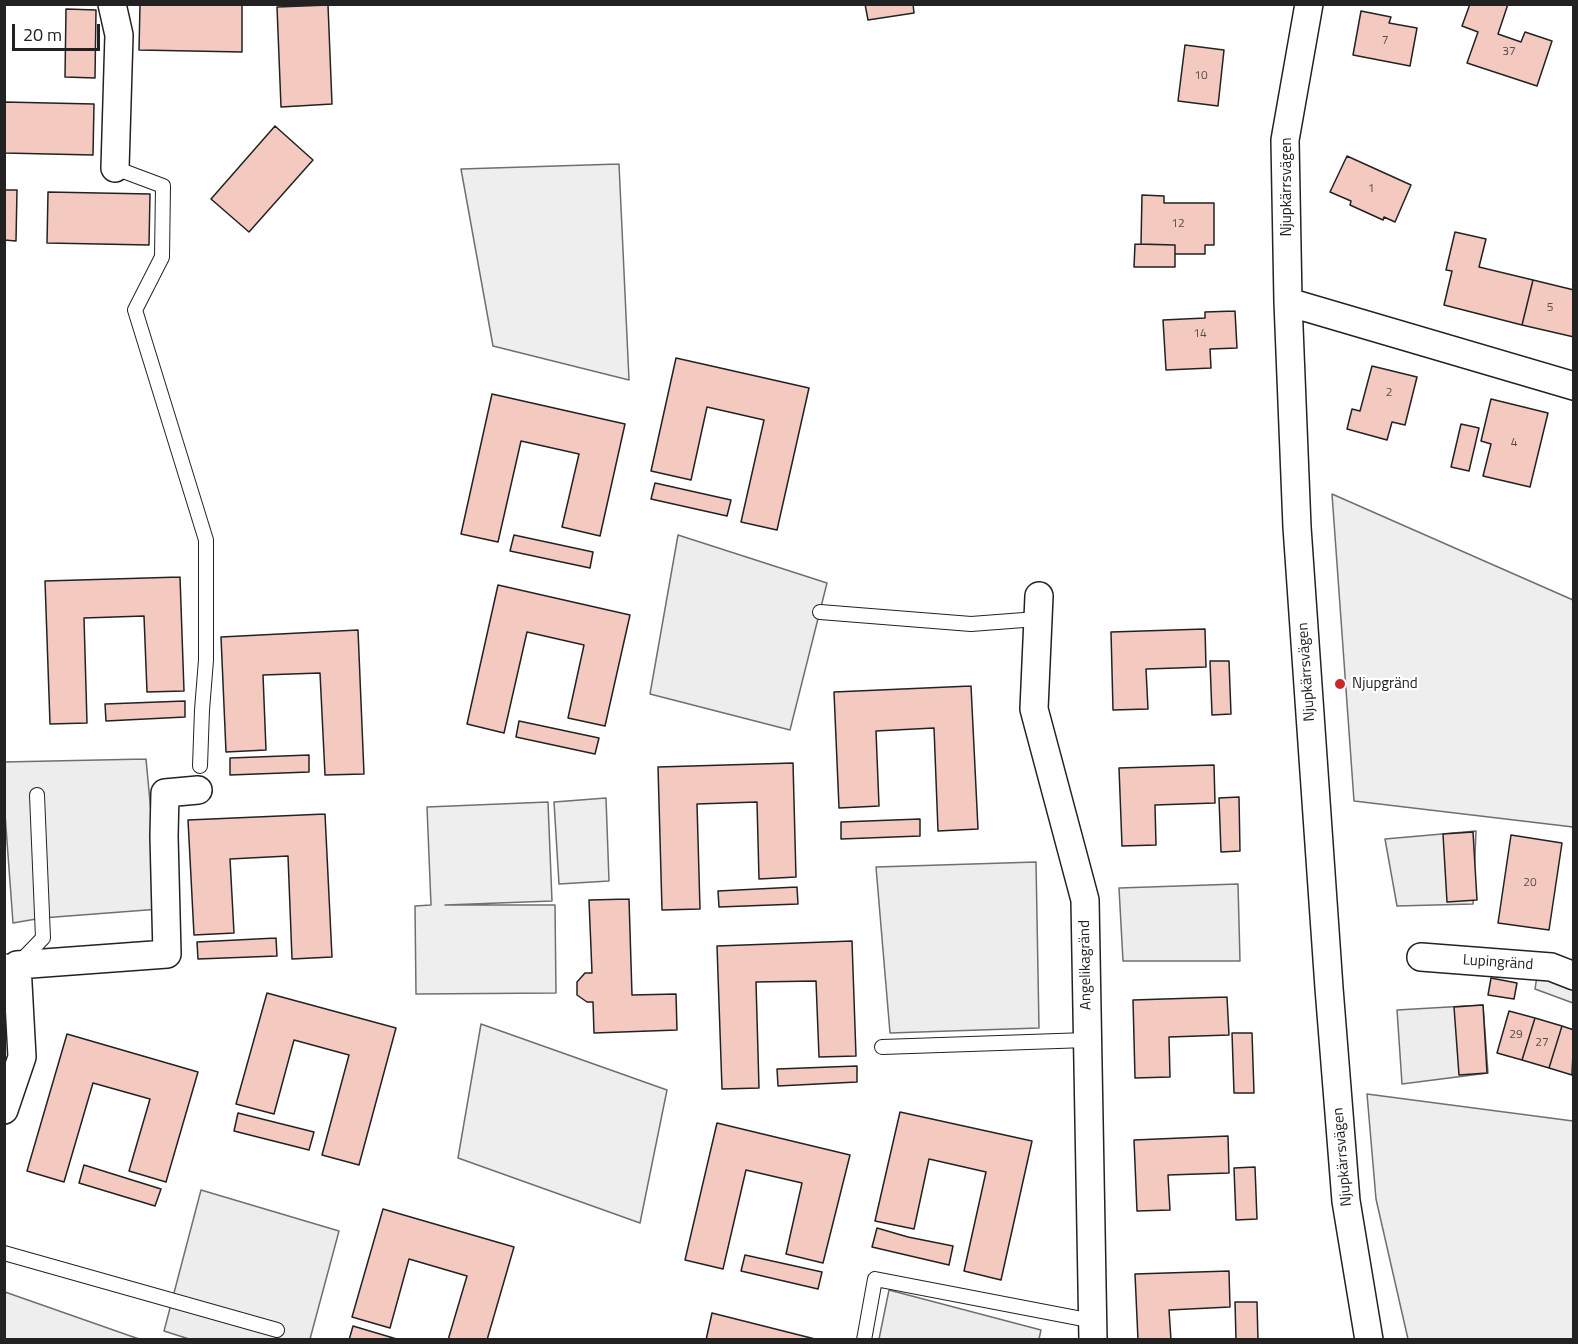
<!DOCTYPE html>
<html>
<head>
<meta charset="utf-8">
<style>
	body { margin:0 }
	#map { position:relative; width:1578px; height:1344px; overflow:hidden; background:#fff; font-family:"Titillium Web",sans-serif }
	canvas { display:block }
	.frame { position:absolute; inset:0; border:6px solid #222; pointer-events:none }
	.scale { position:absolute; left:12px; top:24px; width:88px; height:27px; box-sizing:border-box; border:3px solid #222; border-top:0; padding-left:8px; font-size:18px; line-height:21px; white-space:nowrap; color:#222; -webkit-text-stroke:4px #fff; paint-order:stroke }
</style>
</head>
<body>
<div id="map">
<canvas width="1578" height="1344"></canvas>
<div class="frame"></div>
<div class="scale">20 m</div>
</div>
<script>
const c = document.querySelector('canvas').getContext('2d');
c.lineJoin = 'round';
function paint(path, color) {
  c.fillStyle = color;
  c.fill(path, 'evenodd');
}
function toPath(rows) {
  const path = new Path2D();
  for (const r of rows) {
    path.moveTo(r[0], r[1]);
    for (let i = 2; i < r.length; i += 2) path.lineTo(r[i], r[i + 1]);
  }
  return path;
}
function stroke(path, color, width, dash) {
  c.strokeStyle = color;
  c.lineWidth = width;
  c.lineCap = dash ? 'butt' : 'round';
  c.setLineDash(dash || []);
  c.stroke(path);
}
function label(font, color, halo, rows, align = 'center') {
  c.font = font + ' "Titillium Web",sans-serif';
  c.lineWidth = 4.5;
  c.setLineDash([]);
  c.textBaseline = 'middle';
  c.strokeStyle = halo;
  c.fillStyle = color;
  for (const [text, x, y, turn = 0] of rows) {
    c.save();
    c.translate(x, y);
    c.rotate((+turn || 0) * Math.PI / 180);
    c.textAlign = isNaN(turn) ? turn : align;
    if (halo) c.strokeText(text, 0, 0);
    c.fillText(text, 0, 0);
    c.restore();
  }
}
const green = toPath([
	[619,164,629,380,493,346,461,169,619,164],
	[1332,494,1573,600,1573,827,1354,801,1332,494],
	[606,798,609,881,559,884,554,802,606,798],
	[548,802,552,901,445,905,555,905,556,993,416,994,415,906,431,905,427,807,548,802],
	[481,1024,667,1090,640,1223,458,1158,481,1024],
	[1367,1094,1573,1121,1573,1339,1408,1339,1376,1199,1367,1094],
	[4,1292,5,1292,139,1339,5,1339,4,1292]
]);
paint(green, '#eee');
stroke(green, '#6f6f6f', 1.5);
const parking = toPath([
	[678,535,827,583,790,730,650,694,678,535],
	[146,759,160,909,42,918,13,923,5,814,4,762,146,759],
	[1476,831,1473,904,1397,906,1385,839,1476,831],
	[1036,862,1039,1028,890,1033,876,867,1036,862],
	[1238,884,1240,961,1123,961,1119,888,1238,884],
	[1537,976,1573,988,1573,1003,1535,989,1537,976],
	[1483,1005,1488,1073,1402,1084,1397,1010,1483,1005],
	[201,1190,339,1231,310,1339,189,1339,164,1331,201,1190],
	[889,1290,1041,1330,1039,1339,879,1339,889,1290]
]);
paint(parking, '#ededed');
stroke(parking, '#6f6f6f', 1.5);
const building = toPath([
	[140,4,242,4,242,52,139,50,140,4],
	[865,4,913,4,914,13,868,20,865,4],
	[1470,4,1508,4,1498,34,1521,42,1525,32,1552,41,1537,86,1467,63,1478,32,1462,26,1470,4],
	[328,5,332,104,281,107,277,7,328,5],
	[66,9,96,10,95,78,65,77,66,9],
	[1361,11,1391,17,1389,23,1417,28,1410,66,1353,55,1361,11],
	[1185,45,1224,50,1218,106,1178,101,1185,45],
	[4,102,94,104,93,155,4,153,4,102],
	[275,126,313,160,249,232,211,199,275,126],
	[1347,156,1411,185,1395,222,1384,217,1383,220,1350,205,1351,201,1330,192,1347,156],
	[4,190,17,190,16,241,4,240,4,190],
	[48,192,150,194,149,245,47,243,48,192],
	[1142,195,1164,196,1164,203,1214,203,1214,245,1205,245,1205,254,1175,254,1175,245,1141,244,1142,195],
	[1455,232,1486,239,1479,267,1533,280,1522,325,1444,305,1452,271,1446,270,1455,232],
	[1135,244,1175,245,1175,267,1134,267,1135,244],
	[1533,280,1574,290,1574,337,1522,325,1533,280],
	[1235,311,1237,348,1210,349,1211,368,1166,370,1163,320,1205,318,1205,312,1235,311],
	[676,358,809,388,777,530,741,522,764,420,707,407,691,480,651,471,676,358],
	[1372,366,1417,377,1405,425,1392,422,1387,440,1347,429,1352,409,1360,411,1372,366],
	[492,394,625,424,600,536,562,527,579,454,521,441,498,542,461,534,492,394],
	[1491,399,1548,413,1530,487,1483,476,1491,444,1481,441,1491,399],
	[1461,424,1479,428,1469,471,1451,467,1461,424],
	[655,483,731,500,727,516,651,499,655,483],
	[514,535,593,552,590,568,510,551,514,535],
	[180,577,184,691,147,692,144,616,84,618,87,723,50,724,45,581,180,577],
	[498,585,630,615,605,726,568,718,584,645,527,632,504,733,467,724,498,585],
	[1205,629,1206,667,1146,669,1148,709,1113,710,1111,632,1205,629],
	[358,630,364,774,325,775,320,673,263,675,266,750,226,752,221,637,358,630],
	[1210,661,1229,661,1231,714,1212,715,1210,661],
	[971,686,978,829,938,831,934,728,876,731,879,806,839,808,834,692,971,686],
	[185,701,185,717,106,721,105,704,185,701],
	[519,721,599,738,595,754,516,737,519,721],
	[309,755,309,772,230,775,230,758,309,755],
	[793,763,796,877,759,879,757,802,697,804,700,909,662,910,658,767,793,763],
	[1214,765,1215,803,1155,805,1156,845,1122,846,1119,768,1214,765],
	[1239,797,1240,851,1221,852,1219,798,1239,797],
	[325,814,332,957,292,959,288,856,230,859,234,933,194,935,188,820,325,814],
	[920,819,920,836,841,839,841,822,920,819],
	[1473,832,1477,900,1447,902,1443,834,1473,832],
	[1511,835,1562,843,1549,930,1498,923,1511,835],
	[797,887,798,904,719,907,718,891,797,887],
	[629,899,632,995,676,994,677,1030,594,1033,593,1002,587,1002,577,995,577,982,585,973,592,973,589,900,629,899],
	[276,938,277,956,198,959,197,942,276,938],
	[852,941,856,1056,819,1057,816,981,756,982,759,1088,722,1089,717,946,852,941],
	[1491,978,1517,983,1514,999,1488,995,1491,978],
	[267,993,396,1028,359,1165,322,1155,349,1055,294,1040,274,1114,236,1104,267,993],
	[1227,997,1229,1035,1169,1037,1170,1077,1135,1078,1133,1000,1227,997],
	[1483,1005,1487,1073,1459,1075,1454,1007,1483,1005],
	[1509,1011,1535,1018,1522,1060,1497,1053,1509,1011],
	[1535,1018,1562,1026,1549,1068,1522,1060,1535,1018],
	[1562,1026,1574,1030,1572,1075,1549,1068,1562,1026],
	[1232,1033,1252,1033,1254,1093,1234,1093,1232,1033],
	[67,1034,198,1072,166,1182,129,1171,150,1099,93,1083,64,1182,27,1171,67,1034],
	[857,1066,857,1082,778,1086,777,1069,857,1066],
	[900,1112,1032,1141,1001,1280,964,1271,986,1172,929,1159,914,1229,875,1221,900,1112],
	[238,1113,314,1132,309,1150,234,1131,238,1113],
	[717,1123,850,1155,823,1263,786,1254,802,1183,746,1170,723,1269,685,1260,717,1123],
	[1228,1136,1229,1173,1168,1175,1170,1210,1137,1211,1134,1140,1228,1136],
	[84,1165,161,1189,155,1206,79,1183,84,1165],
	[1255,1167,1257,1219,1236,1220,1234,1168,1255,1167],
	[383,1209,514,1247,487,1340,448,1340,467,1276,409,1259,390,1328,352,1317,383,1209],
	[877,1228,908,1237,953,1246,949,1265,872,1247,877,1228],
	[745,1255,822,1272,818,1289,741,1271,745,1255],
	[1229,1271,1230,1307,1169,1310,1171,1340,1138,1340,1135,1274,1229,1271],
	[1235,1302,1257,1302,1258,1340,1236,1340,1235,1302],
	[712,1313,819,1340,706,1340,712,1313],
	[353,1326,400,1340,349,1340,353,1326]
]);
paint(building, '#f3c9c0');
stroke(building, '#222', 1.5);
const lane = toPath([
	[115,168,163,186,162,257,135,310,206,540,206,660,202,710,200,766],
	[820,612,971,624,1037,619],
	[4,961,17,965,43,938,37,795],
	[882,1047,1087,1040],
	[4,1253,277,1330],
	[864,1340,875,1279,1093,1321]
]);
const street = toPath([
	[112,4,119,35,115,168],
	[1309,4,1285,140,1288,302,1297,527,1329,988,1346,1201,1369,1340],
	[1288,302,1574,386],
	[1039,596,1034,709,1085,900,1093,1340],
	[1421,957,1551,967,1574,976],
	[4,1110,22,1057,17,965,167,954,164,836,165,793,198,790]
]);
stroke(lane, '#222', 16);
stroke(street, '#222', 30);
stroke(lane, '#fff', 14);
stroke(street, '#fff', 27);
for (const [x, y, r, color] of [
	[1340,684,6,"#c62828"]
]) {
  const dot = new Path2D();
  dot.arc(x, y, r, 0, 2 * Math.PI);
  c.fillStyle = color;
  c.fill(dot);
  stroke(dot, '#fff', 2);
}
label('12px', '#564c4a', null, [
	["7",1385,41],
	["37",1509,52],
	["10",1201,76],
	["1",1371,189],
	["12",1178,224],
	["5",1550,308],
	["14",1200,334],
	["2",1389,393],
	["4",1514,443],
	["20",1530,883],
	["29",1516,1035],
	["27",1542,1043]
]);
label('15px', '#222', '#fff', [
	["Njupkärrsvägen",1287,187,-90],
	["Njupkärrsvägen",1307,672,-94],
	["Lupingränd",1498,963,4],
	["Angelikagränd",1086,965,-91],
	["Njupkärrsvägen",1343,1157,-95]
]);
label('15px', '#222', '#fff', [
	["Njupgränd",1352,684]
], 'left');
</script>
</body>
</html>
